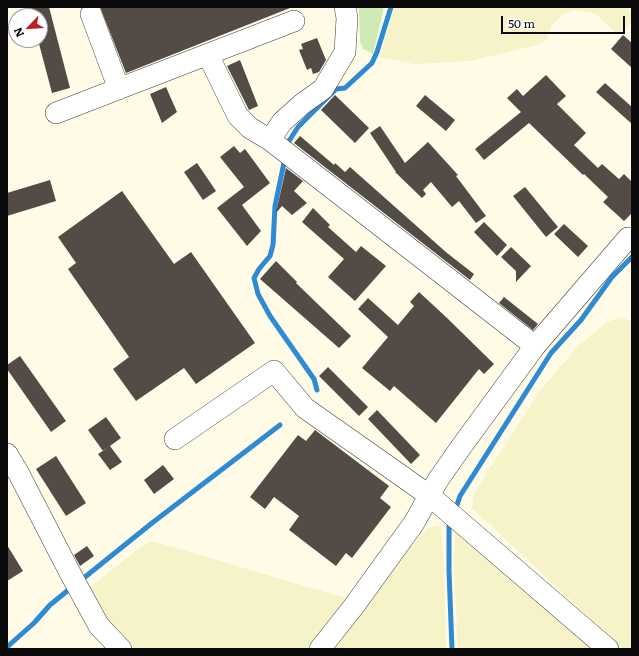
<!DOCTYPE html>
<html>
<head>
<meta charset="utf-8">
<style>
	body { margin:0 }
	#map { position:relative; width:639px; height:656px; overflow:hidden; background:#fffbe7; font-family:Literata,serif }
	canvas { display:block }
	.frame { position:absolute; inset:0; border:8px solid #0a0a0a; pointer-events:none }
	.north { position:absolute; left:8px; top:8px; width:40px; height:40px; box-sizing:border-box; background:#fff; border:1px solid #9d9d9d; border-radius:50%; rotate:245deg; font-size:11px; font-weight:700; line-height:16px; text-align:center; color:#0a0a0a }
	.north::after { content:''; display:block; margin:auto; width:14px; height:18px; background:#be1e1f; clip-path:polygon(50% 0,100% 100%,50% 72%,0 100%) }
	.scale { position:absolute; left:501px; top:16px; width:124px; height:18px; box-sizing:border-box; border:2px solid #0a0a0a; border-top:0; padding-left:5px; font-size:12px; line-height:14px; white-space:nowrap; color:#0a0a0a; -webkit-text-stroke:3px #fff; paint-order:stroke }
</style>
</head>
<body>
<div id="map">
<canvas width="639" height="656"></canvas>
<div class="frame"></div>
<div class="north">N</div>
<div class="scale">50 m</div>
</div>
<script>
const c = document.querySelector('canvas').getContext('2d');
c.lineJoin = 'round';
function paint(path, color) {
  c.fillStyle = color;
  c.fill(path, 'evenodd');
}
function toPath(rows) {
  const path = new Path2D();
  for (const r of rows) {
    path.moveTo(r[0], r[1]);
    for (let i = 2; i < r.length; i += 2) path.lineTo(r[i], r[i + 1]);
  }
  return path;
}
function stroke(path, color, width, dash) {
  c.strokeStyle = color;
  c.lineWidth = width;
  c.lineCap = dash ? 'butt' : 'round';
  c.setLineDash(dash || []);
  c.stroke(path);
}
paint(toPath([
	[394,7,627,7,632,12,632,22,618,35,596,14,576,10,564,14,551,26,548,39,537,45,470,61,414,64,380,57],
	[622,317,632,322,632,649,623,649,472,508,474,493,539,392,577,347,607,322],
	[441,526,444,567,446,649,329,649,418,538,428,528],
	[455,529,597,649,458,649,454,570],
	[152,541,349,599,311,649,130,649,114,634,89,588,142,546]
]), '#f5f3c7');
paint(toPath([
	[358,7,384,7,373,54,363,49,360,41,359,11]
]), '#cceab1');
stroke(toPath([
	[288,148,289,141,298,127,336,89,345,88,372,63,377,52,391,7],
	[285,158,275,206,273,245,270,256,259,269,254,278,258,294,270,316,314,379,317,390],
	[455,511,460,496,551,353,581,320,612,277,632,257],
	[451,520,449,526,449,571,452,649],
	[80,581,152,523,280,425],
	[7,647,34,623,50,605,72,587]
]), '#2e8ad2', 5);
paint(toPath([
	[29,7,49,7,70,88,52,93,38,40,40,40,40,16,32,16],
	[100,7,290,7,290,8,126,73],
	[623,35,632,43,632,68,611,49],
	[317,38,326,60,319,72,313,74,311,68,307,70,299,50,303,49,301,44],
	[240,60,258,106,249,110,227,66],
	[546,75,566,96,557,104,586,133,574,145,598,168,602,164,619,179,624,174,632,182,632,213,624,221,603,202,608,197,584,174,583,175,529,123,484,160,475,149,521,112,507,98,517,89,523,96],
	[605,83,632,107,632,124,596,92],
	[166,87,177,112,162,123,150,94],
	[335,95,369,128,355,143,321,110],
	[425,95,455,120,446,131,416,106],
	[380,126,405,163,428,142,458,175,456,176,486,216,476,223,459,201,452,207,431,182,423,190,426,194,422,198,395,172,396,172,370,133],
	[300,136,334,165,335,163,345,172,350,167,447,253,474,274,470,280,294,143],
	[234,146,240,153,245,149,270,183,242,205,261,231,247,246,217,208,244,187,220,157],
	[197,163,216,191,203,200,184,172],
	[286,168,303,181,294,191,307,203,292,215,282,206,276,213],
	[50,180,56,201,7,216,7,193],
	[525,187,558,227,546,237,513,196],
	[122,191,174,264,191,252,255,343,196,384,184,368,136,401,113,369,129,357,68,269,76,263,58,237],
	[313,208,330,225,328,227,356,252,361,246,386,266,355,301,328,277,344,259,302,222],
	[484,222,507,245,497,256,474,232],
	[564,224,588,246,578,257,554,234],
	[511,247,531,266,516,282,516,271,501,257],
	[276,261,297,282,296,283,351,336,339,348,260,279],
	[419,292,446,317,494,364,484,374,479,369,436,423,394,386,390,391,362,368,388,337,358,309,368,298,398,325,414,306,410,302],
	[504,297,538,324,533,330,499,303],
	[20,356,66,421,51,432,7,369,7,365],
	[328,367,368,407,359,416,319,376],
	[377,410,420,455,411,464,368,419],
	[106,417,121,438,103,451,88,430],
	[315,430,389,486,380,498,391,507,352,558,346,553,336,566,289,530,299,516,274,497,265,509,250,497,298,435,306,441],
	[110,446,122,462,110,470,98,454],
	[56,456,86,503,66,516,36,469],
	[163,465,174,479,154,494,144,480],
	[7,545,23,571,7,581],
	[87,546,94,556,80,566,74,555]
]), '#534c46');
const minor = toPath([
	[91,14,119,89],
	[208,55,238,116,250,128,270,140,535,346],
	[56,113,294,21],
	[270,140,282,122,302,104,323,89,345,52,347,18,345,7],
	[175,439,274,371,305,408,430,496,608,649],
	[7,454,19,474,69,571,99,626,121,649],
	[320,649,354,606,414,523,438,480,461,447,535,346,628,238]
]);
stroke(minor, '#3d3d3d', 22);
stroke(minor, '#fff', 21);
</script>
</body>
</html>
